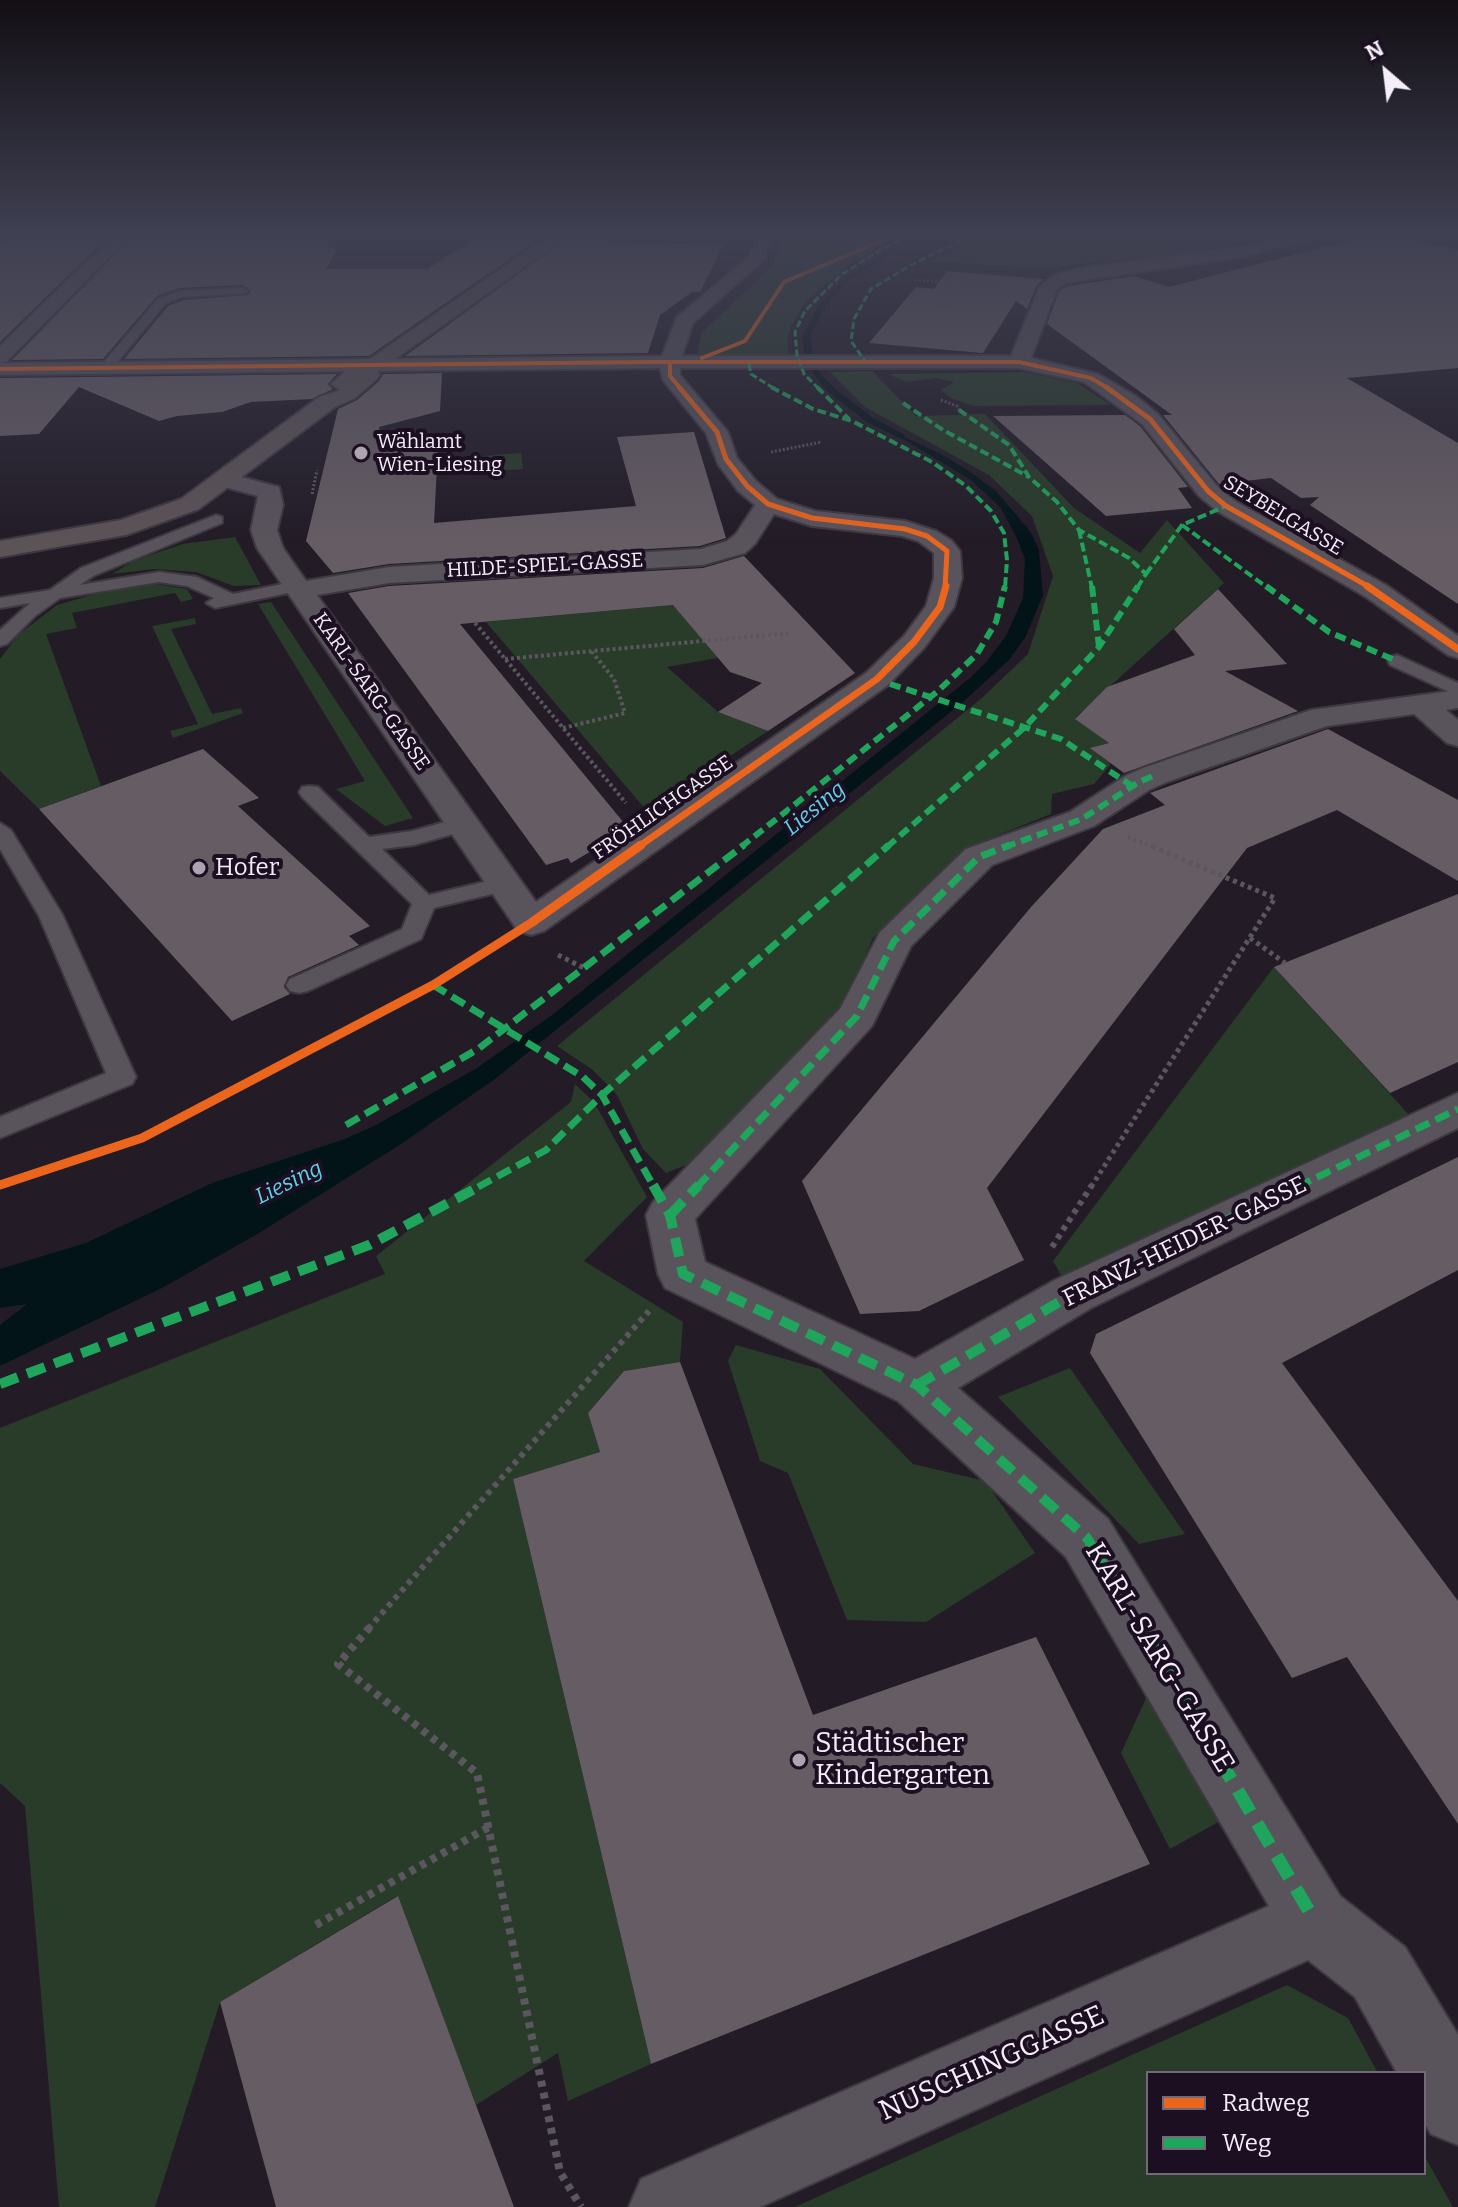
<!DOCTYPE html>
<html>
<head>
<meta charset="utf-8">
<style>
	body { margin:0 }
	#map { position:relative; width:1458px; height:2207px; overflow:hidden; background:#231c27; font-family:Bitter,serif }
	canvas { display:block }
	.legend { position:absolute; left:1146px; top:2071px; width:280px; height:104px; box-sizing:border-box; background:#1b0f21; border:2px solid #726877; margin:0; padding:10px 14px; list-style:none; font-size:24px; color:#f5edf9 }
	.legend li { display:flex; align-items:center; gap:16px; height:40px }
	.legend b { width:40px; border:2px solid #726877 }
	.north { position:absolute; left:1346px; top:32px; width:80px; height:80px; -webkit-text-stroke:6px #1b0f21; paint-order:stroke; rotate:332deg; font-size:22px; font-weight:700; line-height:32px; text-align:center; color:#f5edf9 }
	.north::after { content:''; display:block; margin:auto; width:28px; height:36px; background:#f5edf9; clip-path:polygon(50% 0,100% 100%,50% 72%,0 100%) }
</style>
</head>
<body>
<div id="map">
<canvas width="1458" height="2207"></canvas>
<ul class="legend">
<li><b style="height:10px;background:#eb651d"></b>Radweg</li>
<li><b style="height:10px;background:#20a55d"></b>Weg</li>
</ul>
<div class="north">N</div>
</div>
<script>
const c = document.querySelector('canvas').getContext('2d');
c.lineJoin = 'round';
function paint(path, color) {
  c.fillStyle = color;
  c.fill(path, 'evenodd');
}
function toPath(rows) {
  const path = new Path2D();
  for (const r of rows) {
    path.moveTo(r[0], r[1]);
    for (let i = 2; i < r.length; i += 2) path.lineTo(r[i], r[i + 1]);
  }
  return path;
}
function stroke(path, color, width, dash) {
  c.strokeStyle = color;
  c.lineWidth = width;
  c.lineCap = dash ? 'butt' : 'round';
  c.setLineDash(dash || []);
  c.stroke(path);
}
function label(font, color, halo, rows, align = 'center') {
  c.font = font + ' Bitter,serif';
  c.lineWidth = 8;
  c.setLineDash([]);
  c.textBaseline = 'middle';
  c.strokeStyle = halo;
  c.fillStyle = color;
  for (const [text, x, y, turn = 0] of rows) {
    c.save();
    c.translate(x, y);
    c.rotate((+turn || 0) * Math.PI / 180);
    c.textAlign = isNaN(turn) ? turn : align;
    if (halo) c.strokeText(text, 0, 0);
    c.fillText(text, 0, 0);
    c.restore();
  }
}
paint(toPath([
	[784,236,898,236,852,262,806,301,791,326,787,339,789,357,697,356,701,333,772,267],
	[984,236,1240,236,1254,240,1169,256,1078,264,1051,269,931,261],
	[872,371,916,416,985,414,1074,508,1140,553,1167,520,1224,583,1075,718,1109,743,1091,748,1111,764,1094,784,1052,794,1051,814,964,849,873,938,843,1010,701,1159,666,1173,643,1149,617,1095,593,1070,557,1046,983,697,1028,654,1053,576,1032,516,989,475,865,407,830,372],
	[1025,372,1077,383,1111,405,973,406,951,398,941,390,954,382,936,378,905,382,889,374],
	[521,453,523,469,483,472,481,456],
	[235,537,261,585,234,586,196,572,154,569,112,574,135,560,183,544],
	[156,584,187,589,193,599,181,602,175,593,72,613,77,628,46,634,101,786,39,809,0,771,0,659,18,635,57,605,109,590],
	[773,596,800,643,667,667,718,712,768,731,647,811,486,622],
	[271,602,413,818,385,826,336,789,365,781,258,604],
	[195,618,196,624,171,629,212,714,241,708,243,713,173,738,170,731,198,724,152,626],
	[1274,967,1412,1118,1065,1282,1053,1261],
	[575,1084,594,1102,647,1197,584,1261,683,1322,680,1362,624,1371,588,1413,600,1452,513,1479,651,2064,568,2101,558,2053,476,2105,397,1896,220,2002,155,2207,59,2207,25,1806,0,1783,0,1428,385,1274,376,1256,571,1102],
	[736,1345,820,1369,913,1464,985,1481,1035,1553,926,1622,847,1620,788,1473,760,1461,728,1361],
	[1070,1368,1185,1534,1139,1544,998,1397],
	[1152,1685,1229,1816,1170,1849,1121,1753],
	[1287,1985,1348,2018,1378,2073,1148,2073,1148,2173,1424,2173,1424,2155,1453,2207,795,2207]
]), '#293b29');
paint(toPath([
	[883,427,943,455,969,471,996,491,1030,531,1039,550,1043,595,1025,638,1009,660,963,702,495,1079,401,1144,259,1233,162,1288,0,1366,0,1325,27,1304,0,1308,0,1269,86,1243,212,1183,342,1140,374,1126,477,1068,552,1015,970,678,986,662,1006,636,1023,598,1025,559,1016,536,1000,507,971,480]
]), '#031419');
paint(toPath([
	[918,236,926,236,895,251,850,279,824,307,810,337,813,356,819,371,833,387,873,418,905,435,902,439,867,422,827,391,812,372,805,356,802,337,819,305,846,277,891,249,918,236]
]), '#031419');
paint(toPath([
	[31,236,109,236,0,342,0,242],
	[133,236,334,236,326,247,337,249,326,269,427,269,479,236,543,236,369,356,124,359,168,306,183,300,248,295,251,291,242,285,180,288,157,296,103,359,12,360],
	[571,236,620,236,610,244,724,244,700,292,692,292,660,315,648,353,405,356],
	[1366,236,1399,236,1458,250,1458,368,1347,378,1458,443,1458,604,1310,505,1319,497,1301,498,1271,478,1219,484,1163,415,1172,415,1047,324,1059,291,1067,286,1134,276,1169,287],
	[947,271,1044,279,1037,285,1027,309,1016,301,983,353,869,343,916,287,934,289],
	[442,373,440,411,379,427,383,452,438,448,434,523,636,506,617,437,694,432,726,538,700,546,389,564,333,573,306,541,338,409,357,400,379,381,383,374],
	[337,374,328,384,333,389,312,399,251,402,222,412,177,416,159,421,79,387,39,434,0,436,0,378],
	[1125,415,1140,426,1188,487,1178,488,1192,508,1106,516,993,416],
	[744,556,855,673,768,731,718,712,762,683,730,672,673,605,460,624,629,829,571,863,568,858,546,865,348,593,389,586,703,568],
	[1218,589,1287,664,1225,671,1298,711,1124,773,1090,748,1109,743,1075,719,1107,687,1195,655,1174,629],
	[1328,729,1458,800,1458,881,1337,810,1247,848,987,1188,1024,1260,919,1311,860,1314,802,1181,1031,907,1103,829,1165,805,1150,793],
	[203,749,259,798,238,806,370,926,349,936,359,945,288,977,284,987,290,994,232,1021,39,809],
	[1458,894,1458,1062,1390,1093,1274,967],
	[1458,1157,1458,1270,1282,1363,1458,1601,1458,1824,1347,1657,1292,1678,1090,1353,1096,1334],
	[680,1362,813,1715,1036,1637,1150,1864,651,2064,513,1479,600,1452,588,1413,624,1371],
	[398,1896,514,2207,276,2207,220,2002]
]), '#665d64');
const lane = toPath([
	[242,288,248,291,246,293,182,297,166,303,110,371,99,368,158,299,180,291,242,288],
	[216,515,222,517,222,523,93,576,80,585,159,572,197,577,233,594,297,581,306,586,303,590,215,608,206,603,214,598,187,586,159,582,60,598,35,616,7,644,0,646,0,630,30,603,0,608,0,598,50,590,81,568,216,515],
	[1397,655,1458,683,1458,696,1390,665,1388,661,1390,657,1397,655],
	[310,786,318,787,369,837,412,831,463,817,471,819,474,824,471,829,414,845,382,849,429,895,505,877,513,879,517,884,513,889,434,908,421,939,308,991,299,993,290,991,286,985,290,979,402,929,412,904,302,797,299,792,302,787,310,786],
	[0,823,11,830,63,916,136,1077,132,1084,0,1138,0,1117,106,1073,39,916,0,849,0,823]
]);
const street = toPath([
	[113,236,130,236,7,361,0,363,662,356,677,317,749,257,757,236,773,236,764,259,693,323,682,356,1011,356,1040,286,1054,275,1077,269,1241,247,1286,236,1314,236,1312,239,1241,257,1066,283,1057,289,1031,358,1098,374,1136,396,1158,414,1217,486,1235,501,1386,585,1458,636,1458,658,1448,655,1366,597,1217,511,1199,496,1142,424,1084,382,1019,368,680,368,680,375,728,432,737,458,756,481,777,499,815,511,905,521,936,531,951,540,960,551,962,578,954,607,924,648,888,685,544,931,531,935,518,931,257,548,251,530,258,496,218,485,214,480,218,475,226,473,279,487,283,505,277,530,283,548,306,581,389,567,701,549,727,541,736,534,755,505,738,491,718,464,706,433,663,380,660,368,0,375,0,346,113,236],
	[774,514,812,526,902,536,918,541,934,553,934,578,926,606,904,636,866,673,536,902,317,595,389,583,703,565,745,553,755,544,774,514],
	[1458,690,1458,708,1446,710,1458,720,1458,746,1447,743,1414,714,1327,726,1167,782,1149,790,1094,826,992,865,911,946,872,1026,695,1219,705,1262,915,1359,1055,1280,1458,1093,1458,1128,1091,1308,958,1388,1108,1519,1340,1896,1405,1947,1458,2035,1458,2145,1431,2134,1424,2122,1424,2073,1397,2073,1355,1997,1308,1960,760,2207,629,2207,641,2179,1269,1906,1066,1557,898,1401,665,1288,658,1274,646,1215,653,1202,840,1009,880,932,966,849,1070,812,1125,776,1143,768,1311,710,1458,690]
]);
const primary = toPath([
	[549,236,568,236,378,371,380,375,377,379,355,398,335,407,199,509,126,535,0,557,0,541,121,520,181,499,319,397,340,390,331,384,345,371,358,367,549,236]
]);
stroke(lane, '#3e3941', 4);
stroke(street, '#3e3941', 4);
stroke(primary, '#3e3941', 4);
stroke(toPath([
	[611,243,664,246,671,241,720,242],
	[915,280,1010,288],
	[951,284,936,305,1000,311]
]), '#5b575e', 2, [2, 2]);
stroke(toPath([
	[941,400,957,406,959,410],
	[771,452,822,442],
	[312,494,317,470]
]), '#5b575e', 3, [2, 2]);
stroke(toPath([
	[475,623,626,803],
	[505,659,791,633],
	[563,728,625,713,614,679,592,652],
	[1128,837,1153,847]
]), '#5b575e', 4, [3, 3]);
stroke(toPath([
	[1250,938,1285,963],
	[558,955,584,968],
	[0,1185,142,1138,433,985,494,946],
	[1091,1187,1275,898,1148,845]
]), '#5b575e', 5, [4, 4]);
stroke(toPath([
	[1052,1247,1092,1185],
	[368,1629,649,1311]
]), '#5b575e', 6, [5, 5]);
stroke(toPath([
	[370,1627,338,1664,477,1773,560,2172,581,2207],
	[316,1925,489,1827]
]), '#5b575e', 8, [6, 6]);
paint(lane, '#59535c');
paint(street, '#59535c');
paint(primary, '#5c5357');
stroke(toPath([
	[749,364,751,374,775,389],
	[867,364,851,341,854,319,871,289,913,264,971,236],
	[819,389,804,374,797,355,795,332,805,311,841,275,882,249,910,236]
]), '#20a55d', 3, [7, 3]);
stroke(toPath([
	[771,387,813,409,852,421,932,462,966,486,991,511,1004,533,1007,560,1005,588],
	[817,387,849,419],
	[903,403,943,430,1029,477],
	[959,410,1009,445,1029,477,1057,502,1079,530,1129,558,1146,574,1137,588],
	[1182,525,1268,588],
	[1079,530,1092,588],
	[1146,574,1182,525,1226,506]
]), '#20a55d', 4, [9, 4]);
stroke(toPath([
	[1092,586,1099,647],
	[1266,586,1329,632,1397,661],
	[890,684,1061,739,1132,786],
	[741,847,938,691,977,654,996,622,1005,586],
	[887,847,1025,727,1099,647,1138,586],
	[1005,847,1082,819,1137,783,1155,775]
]), '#20a55d', 6, [11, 6]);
stroke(toPath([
	[433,985,583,1077,602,1095,654,1187],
	[346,1125,478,1049,744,845],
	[478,1187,546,1150,602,1095,889,845],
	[697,1187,857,1016,894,941,979,857,1010,845],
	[1297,1187,1458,1109]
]), '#20a55d', 7, [15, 7]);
stroke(toPath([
	[653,1185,670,1215,683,1274,917,1385,1087,1538,1142,1629],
	[670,1215,699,1185],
	[0,1384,369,1245,482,1185],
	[917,1385,1073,1294,1301,1185]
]), '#20a55d', 10, [19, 10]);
stroke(toPath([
	[1141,1627,1315,1921]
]), '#20a55d', 13, [25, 13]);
stroke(toPath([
	[702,358,745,341,784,282,893,236],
	[670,363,670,376,681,389],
	[0,369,647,362,1019,362,1091,378,1109,389]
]), '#eb651d', 4);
stroke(toPath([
	[679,387,717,432,726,459,747,486,768,504,812,518,905,529,927,536,947,551,945,588],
	[1106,387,1150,419,1208,491,1226,506,1371,588]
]), '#eb651d', 5);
stroke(toPath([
	[1367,586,1458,649],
	[638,847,877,679,914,642,940,607,946,586]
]), '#eb651d', 7);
stroke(toPath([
	[0,1185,142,1138,433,985,531,923,641,845]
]), '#eb651d', 9);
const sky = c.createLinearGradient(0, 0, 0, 545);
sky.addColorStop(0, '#130f15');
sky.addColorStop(0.43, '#3f4052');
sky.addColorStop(1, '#3f405200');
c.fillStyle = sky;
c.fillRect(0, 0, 1458, 545);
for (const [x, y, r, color] of [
	[361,453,8,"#aca4b0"],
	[199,868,8,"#aca4b0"],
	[799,1760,8,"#aca4b0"]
]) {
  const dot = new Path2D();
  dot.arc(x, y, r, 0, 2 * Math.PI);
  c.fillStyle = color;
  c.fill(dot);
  stroke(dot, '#1b0f21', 3);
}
label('20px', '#f5edf9', '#1b0f21', [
	["Wählamt",377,442],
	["Wien-Liesing",377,465]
], 'left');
label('20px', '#f5edf9', '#1b0f21', [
	["SEYBELGASSE",1283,516,31],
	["HILDE-SPIEL-GASSE",545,566,-3],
	["KARL-SARG-GASSE",371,692,55],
	["FRÖHLICHGASSE",663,808,-35]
]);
label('italic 22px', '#5dd4ec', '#1b0f21', [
	["Liesing",815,809,-39],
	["Liesing",289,1183,-26]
]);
label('24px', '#f5edf9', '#1b0f21', [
	["Hofer",215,868]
], 'left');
label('24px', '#f5edf9', '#1b0f21', [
	["FRANZ-HEIDER-GASSE",1185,1242,-26]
]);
label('28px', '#f5edf9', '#1b0f21', [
	["KARL-SARG-GASSE",1159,1658,59],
	["NUSCHINGGASSE",992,2064,-24]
]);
label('28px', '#f5edf9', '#1b0f21', [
	["Städtischer",815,1744],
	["Kindergarten",815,1776]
], 'left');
</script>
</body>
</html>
